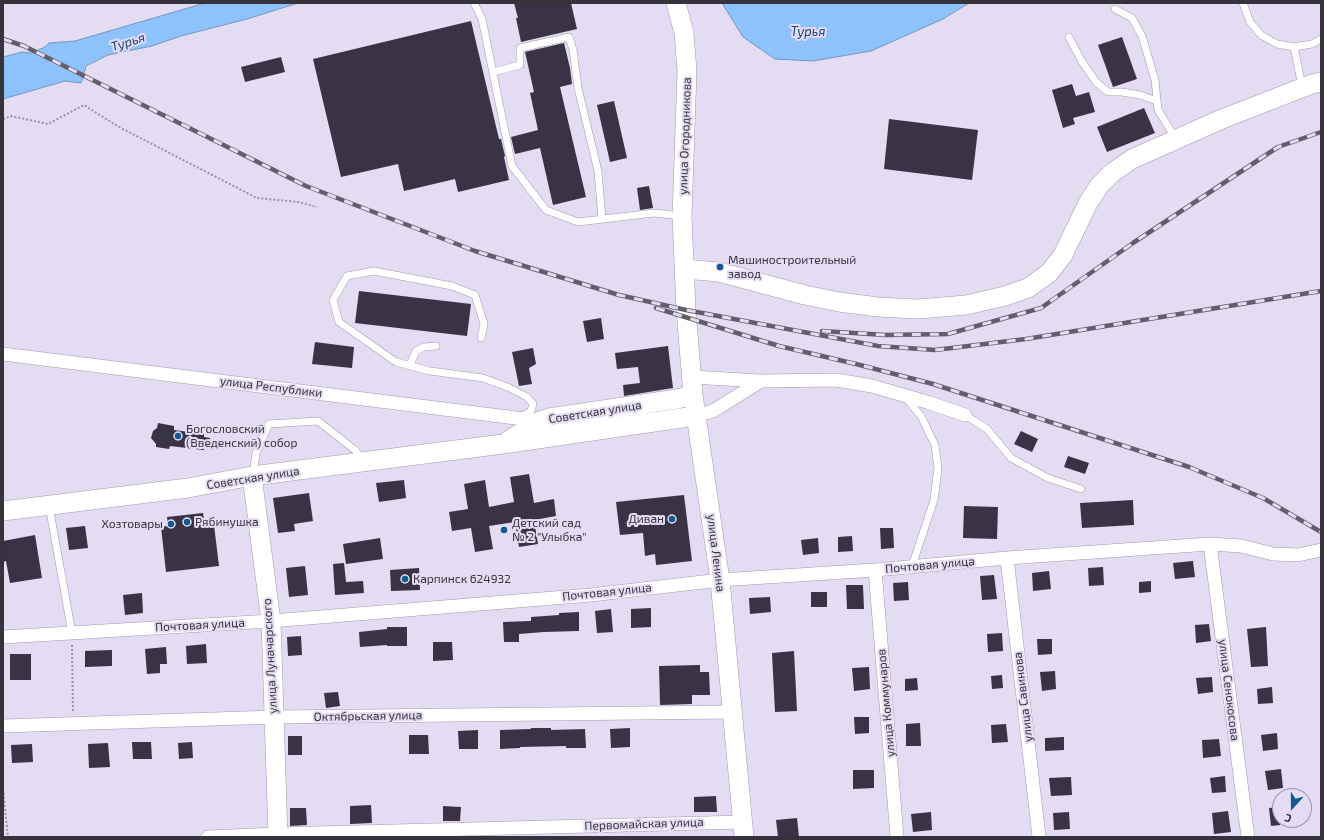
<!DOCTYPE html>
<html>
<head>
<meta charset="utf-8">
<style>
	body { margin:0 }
	#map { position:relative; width:1324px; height:840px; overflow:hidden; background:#e4dcf3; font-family:"Exo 2",sans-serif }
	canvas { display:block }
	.frame { position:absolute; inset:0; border:4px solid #36333c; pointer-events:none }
	.north { position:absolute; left:1272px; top:788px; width:40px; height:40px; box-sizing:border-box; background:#e4dcf3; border:1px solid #9e98aa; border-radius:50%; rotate:201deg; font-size:11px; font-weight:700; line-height:16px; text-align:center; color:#36333c }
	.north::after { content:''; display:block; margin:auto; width:14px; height:18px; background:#11598e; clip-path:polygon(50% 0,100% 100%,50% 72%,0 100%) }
</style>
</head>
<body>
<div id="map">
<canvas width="1324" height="840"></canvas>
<div class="frame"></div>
<div class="north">С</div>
</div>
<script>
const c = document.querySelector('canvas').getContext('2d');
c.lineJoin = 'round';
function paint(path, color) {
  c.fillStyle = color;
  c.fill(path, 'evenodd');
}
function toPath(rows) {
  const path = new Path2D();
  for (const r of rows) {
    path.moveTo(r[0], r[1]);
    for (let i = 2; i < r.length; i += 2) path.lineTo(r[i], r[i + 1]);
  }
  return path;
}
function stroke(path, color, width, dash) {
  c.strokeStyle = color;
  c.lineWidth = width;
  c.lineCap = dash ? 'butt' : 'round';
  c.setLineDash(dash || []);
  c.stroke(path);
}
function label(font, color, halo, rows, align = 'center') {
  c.font = font + ' "Exo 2",sans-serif';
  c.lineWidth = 4;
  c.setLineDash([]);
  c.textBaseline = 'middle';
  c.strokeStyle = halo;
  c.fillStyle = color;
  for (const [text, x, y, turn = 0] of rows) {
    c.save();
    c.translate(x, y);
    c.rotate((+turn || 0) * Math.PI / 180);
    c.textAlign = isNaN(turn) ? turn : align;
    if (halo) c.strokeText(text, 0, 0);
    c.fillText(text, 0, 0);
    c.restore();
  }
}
const water = toPath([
	[205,3,298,3,247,19,181,36,152,46,108,55,86,66,81,83,65,81,3,99,3,57,22,52,31,53,45,47,49,43,75,41,205,3],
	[722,3,969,3,943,19,871,51,813,61,775,59,743,37,722,3]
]);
paint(water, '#8ec2fc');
stroke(water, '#7497c2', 1);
paint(toPath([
	[514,3,571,3,577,29,521,42,516,18,518,18],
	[471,21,499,139,501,139,505,156,504,157,509,180,458,192,455,179,404,191,398,164,341,177,313,59],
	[1122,37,1137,79,1113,87,1098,45],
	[564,43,570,68,572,84,560,87,586,197,553,205,540,148,515,154,511,137,538,130,530,93,534,92,525,52],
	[281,57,285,72,245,82,241,67],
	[1072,84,1076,96,1089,92,1095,112,1073,118,1075,124,1063,128,1052,90],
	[614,101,627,158,610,162,597,105],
	[1144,108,1155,133,1107,152,1097,127],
	[889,119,978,130,972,180,884,169],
	[649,186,653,208,640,210,637,188],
	[359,291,471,304,467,336,355,323],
	[601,318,604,339,587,342,583,321],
	[315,342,354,347,352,368,312,364],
	[668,346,673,388,624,396,623,385,640,383,638,367,617,369,615,353],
	[533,348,536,364,529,368,532,384,519,386,512,352],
	[158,423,174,426,174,430,204,434,204,437,210,438,209,447,204,447,204,450,170,446,169,449,156,447,156,444,151,438,153,431,157,428],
	[1021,431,1038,439,1032,452,1014,444],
	[1068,456,1089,463,1085,474,1064,467],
	[529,474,534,503,554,499,556,516,534,520,538,544,519,547,515,522,489,526,493,549,475,552,471,528,452,531,449,512,468,509,464,484,485,480,489,507,514,502,510,477],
	[404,480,406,498,379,502,376,483],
	[309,493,313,521,294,524,295,531,278,533,273,498],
	[684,495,692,561,656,565,655,554,645,556,643,533,620,535,616,502],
	[1133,500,1134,525,1082,528,1080,503],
	[964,506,998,507,997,539,963,538],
	[203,513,205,526,214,525,219,566,166,572,161,527,168,526,167,517],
	[85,526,88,548,69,550,66,528],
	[880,528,893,528,894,548,881,549],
	[35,535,42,578,10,583,6,561,3,562,3,541],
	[852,536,853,551,838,552,838,537],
	[380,538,383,559,346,564,343,544],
	[818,538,819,553,803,555,801,540],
	[1193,561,1195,577,1175,579,1173,563],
	[344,563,346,582,363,581,364,593,335,595,333,564],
	[305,566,308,595,289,597,286,568],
	[1103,567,1104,585,1089,586,1088,568],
	[419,568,420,590,391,591,390,570],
	[1049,571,1051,589,1033,591,1032,573],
	[994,575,997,599,982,600,980,576],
	[1151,581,1151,592,1139,593,1139,582],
	[908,582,909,600,894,601,893,583],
	[846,585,863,585,864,609,847,609],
	[811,592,827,592,827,607,811,607],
	[142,593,143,613,125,615,123,595],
	[770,597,771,612,750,614,749,598],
	[651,608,651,627,631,628,631,609],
	[611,609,613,632,597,633,595,611],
	[579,612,579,631,544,632,519,634,519,642,504,642,503,622,531,621,531,617,559,615,559,613],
	[1209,624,1211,641,1196,643,1195,625],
	[387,627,407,627,407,646,387,646,387,645,360,647,359,632,387,629],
	[1266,627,1268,666,1251,667,1247,629],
	[1002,633,1003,651,988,652,987,634],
	[301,636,302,655,288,656,287,637],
	[1037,639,1052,639,1052,654,1038,655],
	[433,642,452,642,453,660,433,661],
	[206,644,207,663,187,664,186,646],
	[166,647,167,664,160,664,160,673,147,674,145,649],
	[112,650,112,666,85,667,85,651],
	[794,651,797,711,775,712,772,653],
	[10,654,31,654,31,680,10,680],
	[700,665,700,672,709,672,710,695,692,695,692,704,660,705,659,666],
	[869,667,870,689,854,691,852,668],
	[1055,671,1056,689,1042,691,1040,672],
	[1002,675,1003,688,992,689,991,676],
	[1212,677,1213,692,1198,694,1196,678],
	[917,678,918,690,905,691,905,679],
	[1272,687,1273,703,1258,704,1257,689],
	[338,692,340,706,326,708,324,693],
	[854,717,869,717,869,733,855,734],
	[920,723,921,746,906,746,906,724],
	[1006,724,1008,742,992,743,991,725],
	[531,728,551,728,551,730,585,729,586,748,566,748,566,746,520,747,520,748,500,749,500,730,531,729],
	[630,728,630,747,611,748,610,729],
	[478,730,478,749,459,749,458,731],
	[1277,733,1278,749,1263,751,1261,735],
	[409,735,428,735,429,754,409,754],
	[288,736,302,736,302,755,288,755],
	[1064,737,1064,750,1045,751,1045,738],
	[1219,739,1221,756,1203,758,1202,740],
	[132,742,151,742,152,759,133,759],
	[192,742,193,758,179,759,178,743],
	[108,743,110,767,89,768,88,744],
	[32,744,33,762,12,763,11,745],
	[1281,769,1283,788,1268,790,1265,771],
	[853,770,874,770,874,788,853,789],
	[1225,776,1226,792,1212,793,1210,778],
	[1071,777,1072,795,1051,796,1049,778],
	[716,796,717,812,694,812,694,797],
	[371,805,372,823,350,824,350,806],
	[443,806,461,807,460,821,443,821],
	[1280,807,1280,825,1271,826,1269,808],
	[290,808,306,808,307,825,290,826],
	[1228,811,1231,832,1214,834,1212,813],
	[931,812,932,830,913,832,911,814],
	[1069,812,1070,829,1054,830,1053,813],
	[797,818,799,837,778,837,776,820]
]), '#393345');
const lane = toPath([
	[474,3,482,19,512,166,546,210,578,222,654,213,682,216],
	[1243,3,1250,22,1261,35,1277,44,1294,47,1312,44,1321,39],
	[1115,9,1132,18,1142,36,1155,80,1158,110,1176,139],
	[1069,37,1081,60,1096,82,1108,92,1122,92,1140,95,1157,101],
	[1294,47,1302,86],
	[493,72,520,65,520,48,569,37,573,50,578,88,598,171,602,219],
	[481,338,484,324,475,295,452,286,374,271,347,276,333,300,339,322,396,362,430,371,483,378,510,388,527,397,533,404,531,411,520,417],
	[410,365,416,351,424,347,436,346],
	[906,398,921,416,935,445,938,468,934,500,912,566],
	[965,415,987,429,1011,458,1048,478,1081,489],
	[253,475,256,453,269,424,318,421,355,450,362,460],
	[49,506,72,633]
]);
const street = toPath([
	[3,354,540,421],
	[691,377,761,381,836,380,872,386,927,402,965,415],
	[695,416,713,411,761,381],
	[1210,544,1248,837],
	[1007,558,1039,837],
	[875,570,897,837],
	[3,637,271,621,591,595,720,580,875,570,1007,558,1210,544,1241,546,1273,554,1298,555,1321,550],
	[3,726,274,717,733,712],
	[208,837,278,834,743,822]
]);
const secondary = toPath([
	[676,3,684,33,687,71,682,216,686,310,693,395,720,580,744,837],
	[684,269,719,272,805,295,839,302,878,307,918,309,966,305,1005,296,1028,288,1049,273,1063,255,1088,203,1099,186,1112,173,1132,159,1222,119,1312,84,1321,82],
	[509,440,540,421,549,418,677,399,693,395],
	[252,476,271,621,278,837],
	[3,511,188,488,252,476,503,444,695,416]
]);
stroke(lane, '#a099ae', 8);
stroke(street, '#a099ae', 14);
stroke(secondary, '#a099ae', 20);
stroke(toPath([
	[3,119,11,116,48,124,84,105,119,127,257,198,298,202,317,207],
	[72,645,73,713],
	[3,789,8,837]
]), '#9892a3', 2, [2, 2]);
stroke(lane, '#fff', 7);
stroke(street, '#fff', 13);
stroke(secondary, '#fff', 19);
const rail = toPath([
	[3,39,24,46,306,186,475,251,619,295,686,310,878,346,935,350,1026,339,1321,291],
	[656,308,779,346,856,364,933,384,1189,467,1263,498,1321,532],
	[822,331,885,335,948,334,1041,308,1133,243,1278,147,1321,132]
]);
stroke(rail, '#635e6b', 4.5);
stroke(rail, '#e4dcf3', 3, [9]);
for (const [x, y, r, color] of [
	[720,267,4,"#11598e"],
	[178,436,4,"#11598e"],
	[672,519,4,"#11598e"],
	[187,522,4,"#11598e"],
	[171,524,4,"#11598e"],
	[504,530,4,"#11598e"],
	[405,579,4,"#11598e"]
]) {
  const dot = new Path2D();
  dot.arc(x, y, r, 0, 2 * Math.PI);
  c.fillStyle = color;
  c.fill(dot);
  stroke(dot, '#e4dcf3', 1.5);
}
label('12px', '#36333c', '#e4dcf3', [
	["улица Огородникова",685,136,-88],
	["улица Республики",271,387,7],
	["Советская улица",595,412,-9],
	["Советская улица",253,478,-9],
	["улица Ленина",716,553,83],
	["Почтовая улица",930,565,-5],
	["Почтовая улица",607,592,-6],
	["Почтовая улица",200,625,-3],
	["улица Луначарского",270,656,-93],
	["улица Сенокосова",1229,690,83],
	["улица Савинова",1023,697,-97],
	["улица Коммунаров",886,703,-95],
	["Октябрьская улица",368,716,-1],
	["Первомайская улица",644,824,-2]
]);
label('12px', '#36333c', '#e4dcf3', [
	["Машиностроительный",728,260],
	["завод",728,274],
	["Богословский",186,429],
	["(Введенский) собор",186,443],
	["Диван",664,519,"right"],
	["Рябинушка",195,522],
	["Детский сад",512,523],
	["№ 2 \"Улыбка\"",512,537],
	["Хозтовары",163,524,"right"],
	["Карпинск 624932",413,579]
], 'left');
label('italic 13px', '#174472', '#e4dcf3', [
	["Турья",808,32],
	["Турья",128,42,-17]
]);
</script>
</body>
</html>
